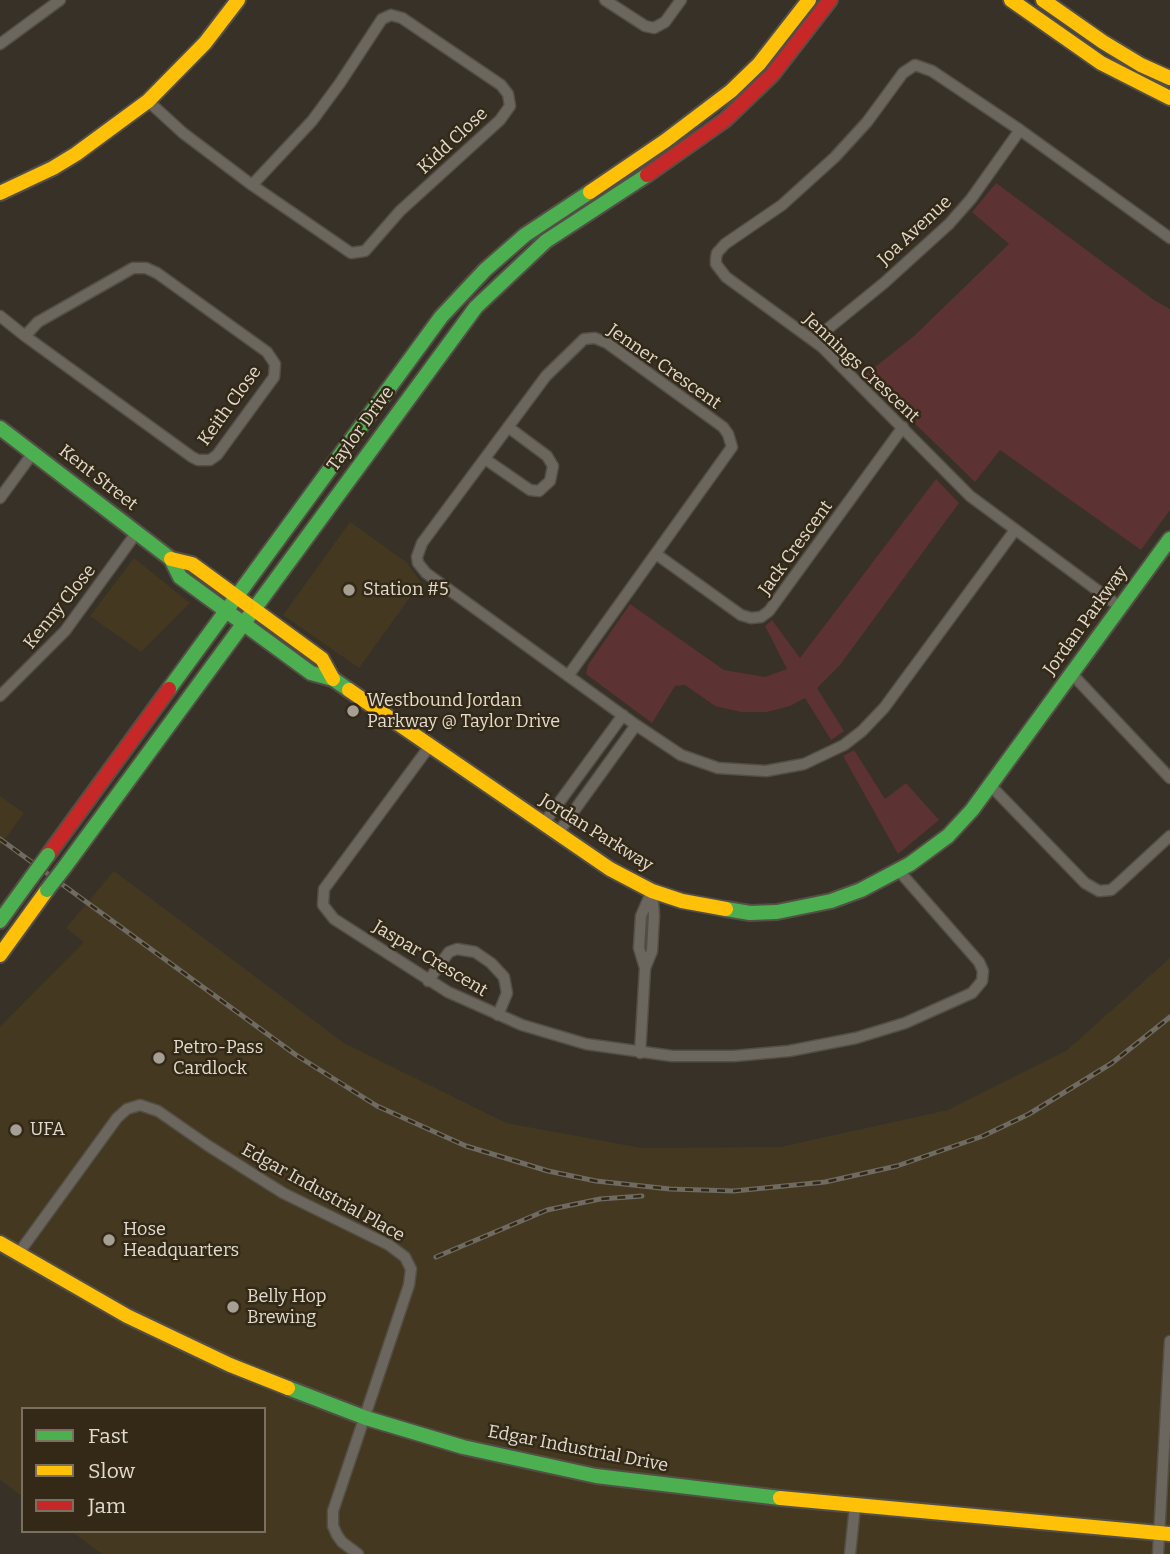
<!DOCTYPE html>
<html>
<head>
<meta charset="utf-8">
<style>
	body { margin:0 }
	#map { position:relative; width:1170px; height:1554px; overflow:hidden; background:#373127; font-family:Bitter,serif }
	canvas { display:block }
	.legend { position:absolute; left:21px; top:1407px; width:245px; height:126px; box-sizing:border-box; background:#332916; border:2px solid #797060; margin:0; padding:9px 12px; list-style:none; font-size:21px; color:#e1dace }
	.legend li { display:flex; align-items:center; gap:14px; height:35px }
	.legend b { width:35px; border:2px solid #797060 }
</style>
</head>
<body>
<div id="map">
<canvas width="1170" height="1554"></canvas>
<ul class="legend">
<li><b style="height:9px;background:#4caf50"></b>Fast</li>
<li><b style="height:9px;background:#ffc107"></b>Slow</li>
<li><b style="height:9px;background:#c62828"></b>Jam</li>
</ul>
</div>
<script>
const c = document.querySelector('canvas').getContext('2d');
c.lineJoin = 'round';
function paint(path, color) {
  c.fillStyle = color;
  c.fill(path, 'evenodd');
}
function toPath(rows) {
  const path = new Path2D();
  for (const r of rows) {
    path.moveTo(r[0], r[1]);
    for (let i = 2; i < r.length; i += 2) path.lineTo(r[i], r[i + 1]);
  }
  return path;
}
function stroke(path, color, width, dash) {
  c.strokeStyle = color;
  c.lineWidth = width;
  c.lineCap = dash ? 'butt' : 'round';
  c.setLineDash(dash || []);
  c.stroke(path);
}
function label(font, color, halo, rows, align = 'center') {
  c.font = font + ' Bitter,serif';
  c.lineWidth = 5;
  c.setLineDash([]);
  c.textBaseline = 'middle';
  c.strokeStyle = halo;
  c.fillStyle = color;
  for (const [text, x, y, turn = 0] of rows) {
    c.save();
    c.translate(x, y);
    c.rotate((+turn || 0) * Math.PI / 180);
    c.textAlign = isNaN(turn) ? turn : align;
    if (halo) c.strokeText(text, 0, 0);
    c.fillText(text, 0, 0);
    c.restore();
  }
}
paint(toPath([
	[350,522,406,562,421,582,359,668,283,615],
	[134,558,190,603,141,652,90,616],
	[0,796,24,813,0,846],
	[114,871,344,1043,506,1123,642,1148,780,1147,948,1110,1066,1051,1170,958,1170,1554,102,1554,71,1531,264,1531,264,1409,23,1409,23,1497,0,1480,0,1027,84,942,66,928]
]), '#453820');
paint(toPath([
	[996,183,1154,300,1170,309,1170,510,1141,550,1000,450,975,482,865,375,914,336,1009,244,972,212],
	[936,479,959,503,840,665,817,688,844,731,831,740,805,698,790,706,767,712,741,712,715,706,685,685,675,686,652,723,586,674,588,665,630,604,724,670,765,677,787,669,765,626,772,620,800,658],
	[854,750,885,799,906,783,939,820,898,854,843,756]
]), '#5c3233');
const street = toPath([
	[605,0,645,26,654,28,665,22,681,0],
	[391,15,402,18,501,85,508,94,510,106,500,120,400,211,365,251,351,253,252,185,312,121,340,83,382,19,391,15],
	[0,44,60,0],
	[148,101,183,133,252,185],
	[133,268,146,268,157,273,267,352,275,364,274,377,217,455,210,460,198,460,192,457,25,336,38,322,133,268],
	[0,316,25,336],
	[814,340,884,283,949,224,971,199,1020,130],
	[485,459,530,490,539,491,550,481,553,466,547,456,508,427],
	[0,498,33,453],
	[656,554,741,615,751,618,761,617,769,611,903,427],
	[1120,607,970,496,822,347,726,277,716,264,716,258,717,253,725,244,782,205,835,157,867,122,903,73,915,65,932,71,1020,130,1170,238],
	[1071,673,1170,778],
	[568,676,732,447,728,434,723,427,607,343,595,338,584,339,546,376,422,543,417,557,418,563,426,573,636,725,681,755,718,768,766,771,804,764,844,745,862,731,884,708,1015,530],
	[0,696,65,631,137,532],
	[429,747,324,889,323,905,334,919,448,992,522,1025,586,1044,672,1056,734,1056,789,1051,856,1038,905,1023,972,993,982,981,983,971,979,962,899,871],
	[990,785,1085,883,1099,891,1111,890,1118,884,1170,836],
	[544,823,623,715],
	[558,833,636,725],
	[645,968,639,948,641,916,652,891],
	[428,981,449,952,457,949,475,952,491,963,504,977,507,993,498,1015],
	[640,1053,645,968,652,951,654,915,652,891],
	[18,1254,117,1118,127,1109,140,1105,158,1111,207,1145,283,1193,389,1245,405,1257,411,1269,409,1285,333,1511,333,1526,337,1535,342,1542,358,1554],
	[850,1554,855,1506],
	[1158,1554,1170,1341]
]);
const fast = toPath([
	[0,428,171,559,180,577,311,673,333,679,349,690],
	[169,689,441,317,485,270,525,235,590,192],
	[64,868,476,307,546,241,647,175],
	[726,909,750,913,777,912,831,901,861,890,910,864,948,836,972,810,1170,539],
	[0,921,31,878],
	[288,1388,366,1418,463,1447,596,1476,780,1498]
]);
const slow = toPath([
	[1011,0,1101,63,1170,98],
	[1043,0,1103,42,1141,65,1170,78],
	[590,192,665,141,731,91,759,64,809,0],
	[0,193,53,168,76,154,148,101,205,43,238,0],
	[171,559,192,564,322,659,333,679],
	[349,690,610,869,652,891,682,901,726,909],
	[0,955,47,890],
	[0,1243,127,1316,230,1365,288,1388],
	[780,1498,1170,1534]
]);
const jam = toPath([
	[647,175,725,120,772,75,830,0],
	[48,855,169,689]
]);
stroke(street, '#544f46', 13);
stroke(fast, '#544f46', 18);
stroke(slow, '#544f46', 18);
stroke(jam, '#544f46', 18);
stroke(street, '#6b675e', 10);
stroke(fast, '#4caf50', 14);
stroke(slow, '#ffc107', 14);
stroke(jam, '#c62828', 14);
const rail = toPath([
	[0,839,296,1055,377,1106,466,1146,548,1171,596,1181,670,1189,734,1191,825,1182,897,1166,983,1136,1029,1114,1112,1063,1170,1017],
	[436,1257,547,1210,600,1199,642,1196]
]);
stroke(rail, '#6f6b63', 5);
stroke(rail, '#332916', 2.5, [8]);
const fastBridge = toPath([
	[31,878,48,855],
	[47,890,64,868]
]);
stroke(fastBridge, '#544f46', 18, []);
stroke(fastBridge, '#4caf50', 14);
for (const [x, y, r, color] of [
	[349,590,7,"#a69f94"],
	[353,711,7,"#a69f94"],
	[159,1058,7,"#a69f94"],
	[16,1130,7,"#a69f94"],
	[109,1240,7,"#a69f94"],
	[233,1307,7,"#a69f94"]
]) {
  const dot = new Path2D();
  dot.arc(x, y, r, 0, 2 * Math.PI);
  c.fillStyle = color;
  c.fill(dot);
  stroke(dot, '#332916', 2.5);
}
label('18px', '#e1dace', '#332916', [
	["Kidd Close",453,141,-43],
	["Joa Avenue",915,231,-43],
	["Jenner Crescent",664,367,35],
	["Jennings Crescent",861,368,43],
	["Keith Close",230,406,-54],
	["Taylor Drive",361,429,-54],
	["Kent Street",98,478,38],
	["Jack Crescent",796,548,-54],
	["Kenny Close",60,607,-51],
	["Jordan Parkway",1086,621,-54],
	["Jordan Parkway",596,833,32],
	["Jaspar Crescent",430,959,31],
	["Edgar Industrial Place",323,1193,29],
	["Edgar Industrial Drive",578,1449,11]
]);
label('18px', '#e1dace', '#332916', [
	["Station #5",363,590],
	["Westbound Jordan",367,701],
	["Parkway @ Taylor Drive",367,722],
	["Petro-Pass",173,1048],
	["Cardlock",173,1069],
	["UFA",30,1130],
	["Hose",123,1230],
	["Headquarters",123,1251],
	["Belly Hop",247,1297],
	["Brewing",247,1318]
], 'left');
</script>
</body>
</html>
